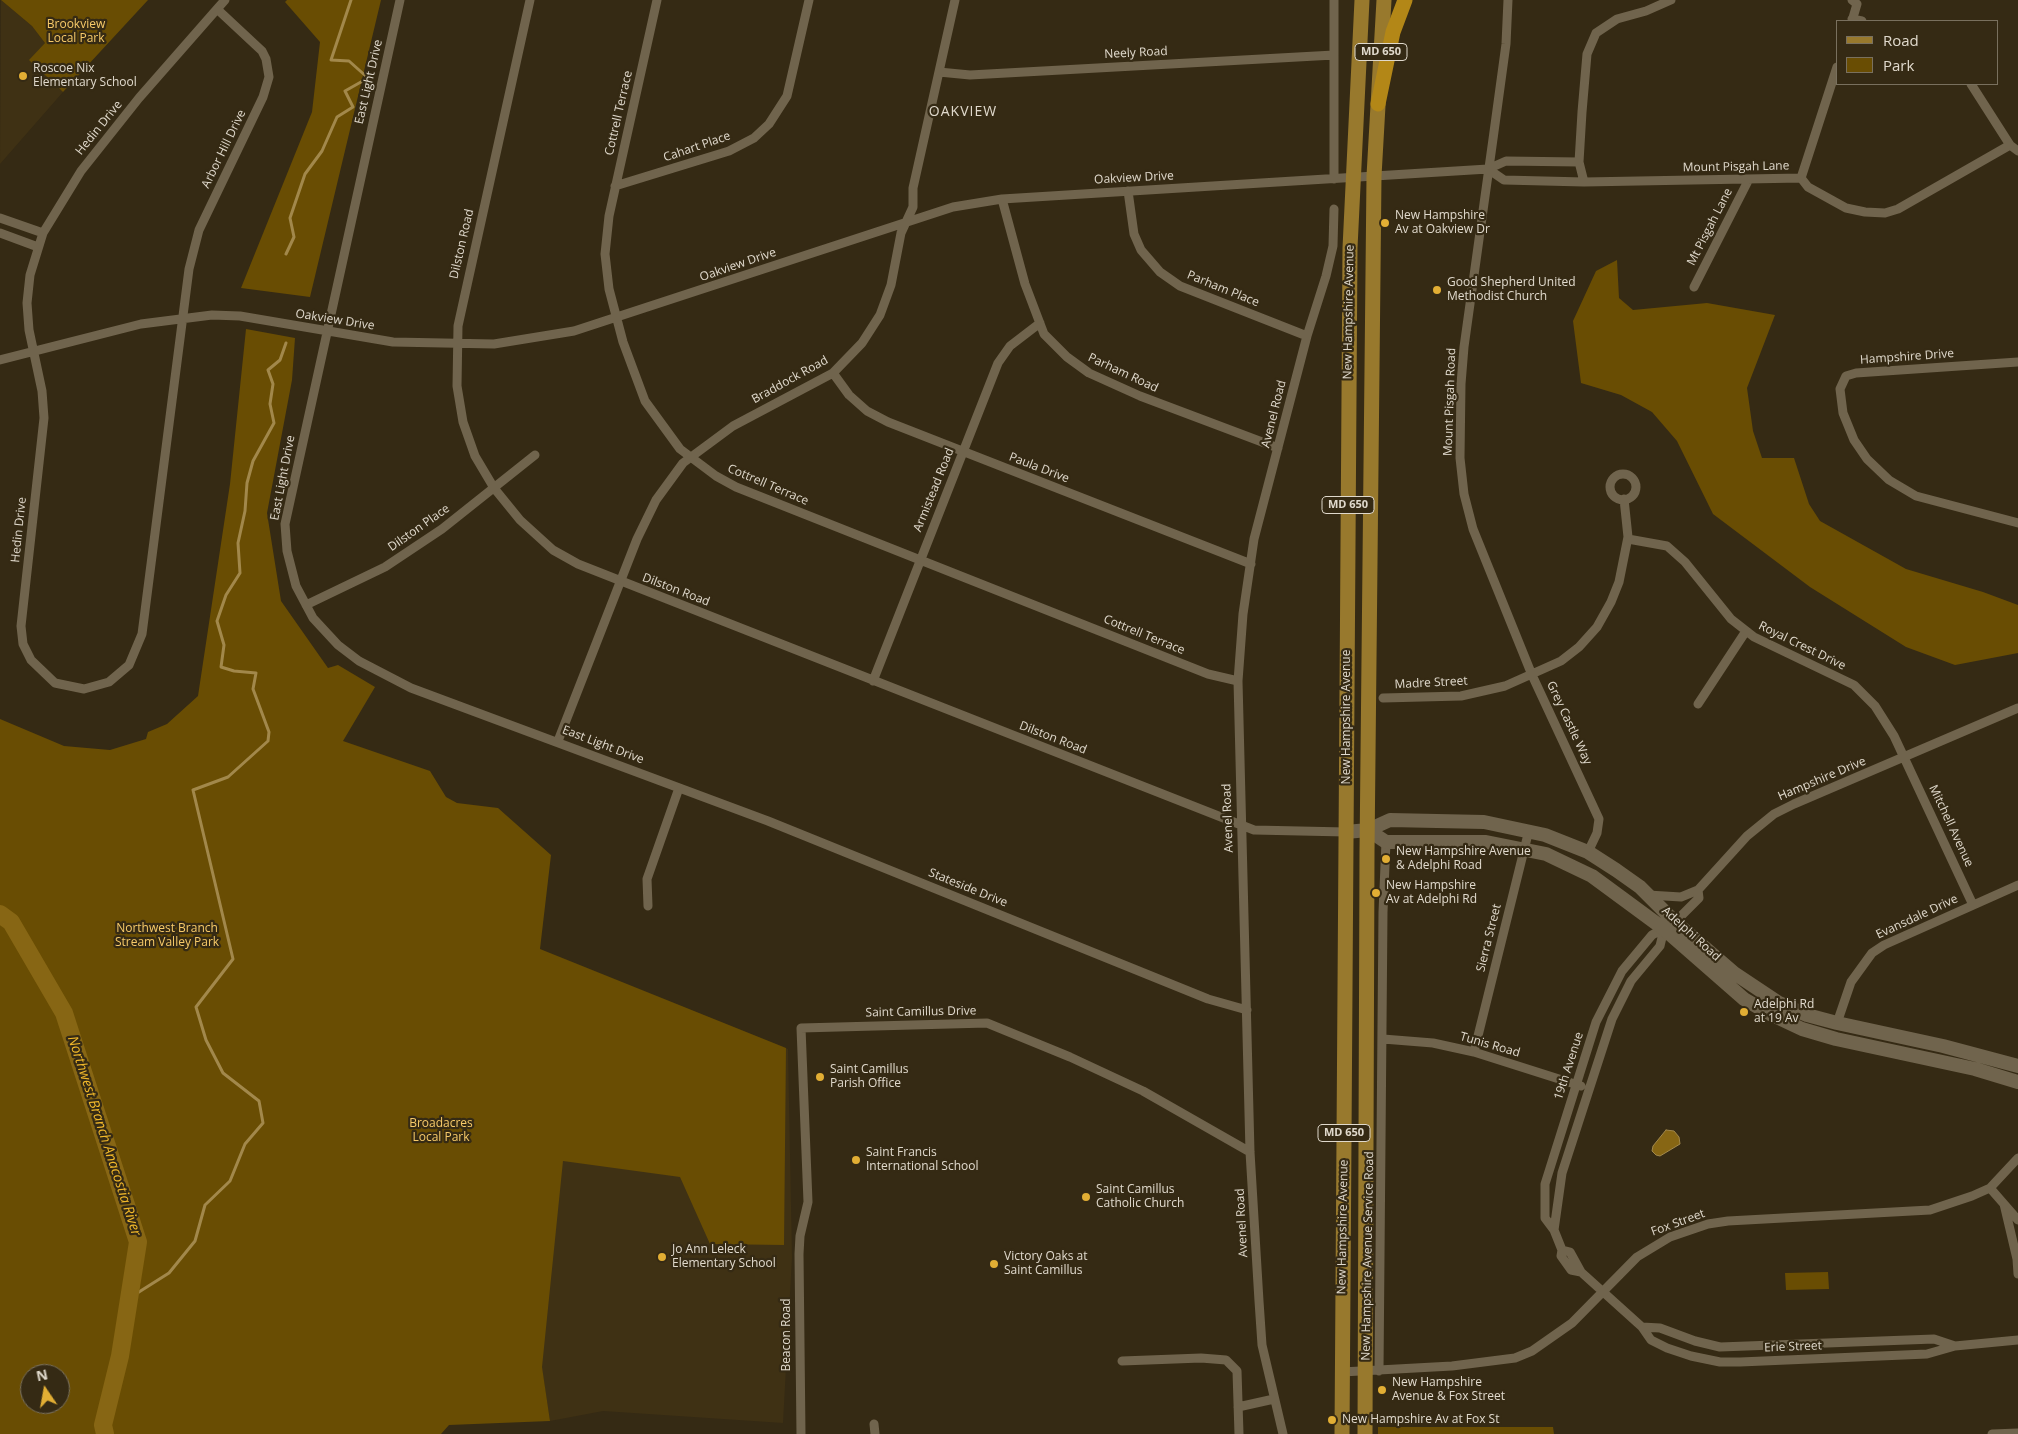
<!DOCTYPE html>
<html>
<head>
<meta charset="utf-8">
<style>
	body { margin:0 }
	#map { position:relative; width:2018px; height:1434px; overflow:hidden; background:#352a14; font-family:"Open Sans",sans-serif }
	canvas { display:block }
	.legend { position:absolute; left:1836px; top:20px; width:162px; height:65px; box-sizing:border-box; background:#352a14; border:1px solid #79705e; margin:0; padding:6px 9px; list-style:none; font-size:15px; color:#e0d9cc }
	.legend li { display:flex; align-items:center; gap:10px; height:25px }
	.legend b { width:25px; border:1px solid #79705e }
	.north { position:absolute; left:20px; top:1364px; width:50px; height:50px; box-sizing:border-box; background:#352a14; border:1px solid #79705e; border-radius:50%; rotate:348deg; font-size:14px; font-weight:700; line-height:20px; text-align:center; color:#e0d9cc }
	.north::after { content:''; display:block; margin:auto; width:18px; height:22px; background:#e2ae34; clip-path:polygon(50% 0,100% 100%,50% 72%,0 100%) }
</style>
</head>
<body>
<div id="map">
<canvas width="2018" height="1434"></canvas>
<ul class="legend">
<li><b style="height:6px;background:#98792d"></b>Road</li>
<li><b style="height:14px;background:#694d03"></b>Park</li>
</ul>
<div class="north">N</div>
</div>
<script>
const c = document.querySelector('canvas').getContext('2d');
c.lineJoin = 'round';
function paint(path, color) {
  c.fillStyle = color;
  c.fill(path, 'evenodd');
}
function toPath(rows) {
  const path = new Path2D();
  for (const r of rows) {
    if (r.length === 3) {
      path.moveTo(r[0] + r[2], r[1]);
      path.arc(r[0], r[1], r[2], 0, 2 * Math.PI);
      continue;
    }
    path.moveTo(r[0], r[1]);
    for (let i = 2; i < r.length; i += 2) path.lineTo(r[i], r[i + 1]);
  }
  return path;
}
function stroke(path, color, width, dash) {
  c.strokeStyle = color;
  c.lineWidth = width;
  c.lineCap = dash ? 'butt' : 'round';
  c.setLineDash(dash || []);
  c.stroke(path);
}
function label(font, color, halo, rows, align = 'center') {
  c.font = font + ' "Open Sans",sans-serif';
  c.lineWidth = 4.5;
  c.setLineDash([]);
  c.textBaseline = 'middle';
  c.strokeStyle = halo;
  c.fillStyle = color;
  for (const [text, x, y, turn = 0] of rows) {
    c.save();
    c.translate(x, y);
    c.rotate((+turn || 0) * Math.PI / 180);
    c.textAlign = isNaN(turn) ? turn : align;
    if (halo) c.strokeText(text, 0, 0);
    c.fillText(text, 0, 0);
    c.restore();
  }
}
paint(toPath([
	[1,0,32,26,45,43,30,60,63,92,0,164],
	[560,996,676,1004,788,1049,792,1257,783,1423,603,1411,550,1421,526,1267]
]), '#3f3114');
paint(toPath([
	[1,0,148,0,63,92,29,60,45,43,32,26],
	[287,0,381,0,310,297,241,288,312,112,320,42,285,2],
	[1617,260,1619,298,1633,310,1707,303,1775,315,1747,388,1753,431,1762,458,1794,458,1809,504,1820,521,1906,569,1983,592,2018,605,2018,653,1955,665,1906,647,1810,587,1713,514,1677,441,1652,412,1621,395,1581,383,1573,321,1596,271],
	[246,329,295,338,292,380,267,513,281,601,328,668,338,665,375,687,343,741,430,771,446,797,457,803,498,808,551,855,540,949,786,1048,784,1245,710,1244,680,1177,563,1161,542,1367,550,1421,449,1425,441,1434,0,1434,0,719,64,746,110,750,146,739,148,732,167,724,198,696,230,484],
	[30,1374,60,1374,60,1404,30,1404],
	[1828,1272,1829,1289,1786,1290,1785,1273],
	[1378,1427,1553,1427,1554,1434,1378,1434]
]), '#694d03');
const water = toPath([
	[1666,1130,1674,1131,1679,1137,1680,1144,1660,1156,1656,1155,1652,1151,1653,1146,1666,1130]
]);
paint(water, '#876614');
stroke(water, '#a2884b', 1);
stroke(toPath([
	[286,254,294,237,290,218,305,174,322,151,337,117,353,107,345,91,368,78,349,61,331,60,351,0],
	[131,1297,169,1273,195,1241,205,1205,230,1181,245,1144,263,1123,259,1101,223,1073,206,1040,196,1007,233,959,193,790,228,777,268,741,269,732,253,689,256,673,234,671,221,667,224,645,217,621,226,595,240,573,238,543,245,511,247,483,253,461,274,423,270,404,273,384,268,370,280,360,286,343]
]), '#a2884b', 3);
stroke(toPath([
	[0,914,11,922,64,1013,138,1242,120,1356,103,1425,105,1434]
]), '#876614', 18);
stroke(toPath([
	[400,0,285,524,287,551,296,586,313,618,338,645,359,661,411,688,768,821,1208,999,1247,1010],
	[530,0,458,326,457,386,463,422,475,456,494,488,520,520,553,550,578,564,1254,830,1346,832],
	[657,0,609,216,605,254,609,289,623,342,645,401,680,449,716,476,736,487,1208,674,1238,681],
	[1508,0,1506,44,1493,139,1464,347,1461,384,1460,458,1464,494,1473,529,1532,675,1599,819,1597,833,1588,852],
	[1671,0,1646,11,1617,19,1596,33,1587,54,1582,112,1579,162,1584,182,1801,178],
	[217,9,262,51,266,59,269,77,263,97,199,230,189,269,142,634,129,665,109,682,84,689,55,683,31,660,23,644,21,626,44,418,42,391,29,330,27,303,30,275,43,233,81,171,139,98,217,9,225,0],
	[1852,19,1862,21],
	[1852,21,1857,4,1852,0],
	[939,72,970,75,1334,55],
	[1971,84,2010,145,2018,151],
	[1488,169,1504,180,1584,182],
	[1801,178,1808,187,1846,208,1865,212,1885,213,1898,209,2010,145],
	[1801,178,1837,67],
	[1334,179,1334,0],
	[615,186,729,151,754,138,769,124,787,96,809,0],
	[1128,191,1134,234,1141,250,1160,272,1180,286,1307,336],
	[1002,199,1025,284,1044,334,1067,357,1089,373,1140,396,1278,448],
	[0,218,43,233],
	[0,233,38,247],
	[1694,287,1749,179],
	[0,360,141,324,212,315,240,316,393,342,494,344,574,331,953,207,1002,199,1488,169,1506,161,1579,162],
	[2018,362,1856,373,1846,376,1840,389,1843,413,1854,440,1867,459,1889,480,1916,496,2018,523],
	[833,373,849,395,867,411,888,422,1251,564],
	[1623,487,13],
	[1628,539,1667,546,1685,562,1731,619,1754,637,1854,685,1875,706,1894,736,1973,905],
	[306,605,385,567,442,529,535,455],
	[873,681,998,363,1010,346,1040,323],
	[1383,698,1461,696,1505,686,1561,661,1579,647,1597,627,1611,602,1619,582,1628,537,1624,499],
	[1698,704,1746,631],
	[2018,708,1794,804,1774,814,1747,836,1698,890,1699,898,1675,922,1652,935,1622,971,1596,1022,1545,1184,1545,1218,1554,1230,1562,1250,1561,1256,1571,1270,1581,1272,1642,1327,1651,1340,1667,1348,1691,1356,1720,1362,1740,1362,1927,1354,1955,1346,2018,1340],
	[558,741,637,539,656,500,683,463,733,426,833,373,862,343,880,315,891,285,901,233,913,207,913,188,955,0],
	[1648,895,1681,897,1698,890],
	[648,906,647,879,679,788],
	[1837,1023,1851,982,1872,953,1884,945,2018,885],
	[1383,1039,1433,1043,1474,1052,1581,1086],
	[1474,1052,1529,830],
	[1990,1188,2018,1220],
	[2004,1204,2017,1259,2018,1274],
	[1554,1230,1562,1173,1612,1019,1631,981,1660,946,1664,929],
	[1562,1250,1570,1252,1581,1272],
	[1642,1327,1660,1328,1695,1341,1720,1347,1934,1339,1955,1346],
	[1122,1361,1201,1358,1226,1360,1237,1371,1239,1434],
	[1379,1371,1383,912,1386,842],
	[1342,1372,1452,1366,1515,1358,1532,1351,1572,1323,1637,1257,1670,1237,1708,1224,1728,1221,1930,1210,1972,1196,1990,1188,2018,1158],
	[1238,1407,1274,1399],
	[874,1424,875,1434],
	[801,1434,799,1254,800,1236,808,1202,801,1028,987,1023,1070,1057,1143,1091,1250,1152],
	[1283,1434,1262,1345,1259,1301,1250,1152,1238,681,1243,614,1254,539,1307,336,1326,276,1333,246,1334,209],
	[1992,1434,2018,1433]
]), '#70644d', 9);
stroke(toPath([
	[1368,830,1386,842,1486,842,1546,854,1592,876,1664,929,1744,999,1768,1013,1802,1029,1836,1039,1975,1069,2018,1082],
	[1346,832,1368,830,1390,820,1484,822,1545,835,1588,852,1616,870,1640,887,1675,922,1734,973,1779,1003,1807,1015,1837,1023,1943,1046,2018,1066]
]), '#70644d', 14);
stroke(toPath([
	[1342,1434,1350,248,1362,0],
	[1365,1434,1367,852,1374,176,1384,0]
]), '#98792d', 15);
stroke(toPath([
	[1378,104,1393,32,1405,0]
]), '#b38717', 15);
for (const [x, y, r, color] of [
	[23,76,5,"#e2ae34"],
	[1385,223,5,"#e2ae34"],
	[1437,290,5,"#e2ae34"],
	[1386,859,5,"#e2ae34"],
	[1376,893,5,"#e2ae34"],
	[1744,1012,5,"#e2ae34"],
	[820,1077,5,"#e2ae34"],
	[856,1160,5,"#e2ae34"],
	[1086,1197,5,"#e2ae34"],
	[662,1257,5,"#e2ae34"],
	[994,1264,5,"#e2ae34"],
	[1382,1390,5,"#e2ae34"],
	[1332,1420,5,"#e2ae34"]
]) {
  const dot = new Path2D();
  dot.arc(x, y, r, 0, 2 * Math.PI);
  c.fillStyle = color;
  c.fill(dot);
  stroke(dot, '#352a14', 2);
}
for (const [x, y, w] of [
	[1381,52,52],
	[1348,505,52],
	[1344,1133,52]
]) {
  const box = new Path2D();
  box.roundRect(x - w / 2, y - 8.5, w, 17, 4);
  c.fillStyle = '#352a14';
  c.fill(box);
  stroke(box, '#e0d9cc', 1);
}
label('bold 11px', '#e0d9cc', null, [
	["MD 650",1381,52],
	["MD 650",1348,505],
	["MD 650",1344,1133]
]);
label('12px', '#f7ca69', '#352a14', [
	["Brookview",76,25],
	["Local Park",76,39],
	["Northwest Branch",167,929],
	["Stream Valley Park",167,943],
	["Broadacres",441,1124],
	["Local Park",441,1138]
]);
label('12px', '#e0d9cc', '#352a14', [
	["Neely Road",1136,53,-3],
	["East Light Drive",369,82,-77],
	["Cottrell Terrace",619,113,-77],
	["Hedin Drive",99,128,-51],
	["Cahart Place",697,147,-19],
	["Arbor Hill Drive",224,149,-64],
	["Mount Pisgah Lane",1736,167,-1],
	["Oakview Drive",1134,178,-3],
	["Mt Pisgah Lane",1710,227,-63],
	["Dilston Road",462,244,-77],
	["Oakview Drive",738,265,-19],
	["Parham Place",1223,289,22],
	["New Hampshire Avenue",1349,312,-89],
	["Oakview Drive",335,320,9],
	["Hampshire Drive",1907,357,-4],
	["Parham Road",1123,373,25],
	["Braddock Road",790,380,-29],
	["Mount Pisgah Road",1450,402,-88],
	["Avenel Road",1274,414,-76],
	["Paula Drive",1039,468,21],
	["East Light Drive",283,478,-79],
	["Cottrell Terrace",768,485,23],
	["Armistead Road",934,490,-68],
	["Dilston Place",419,528,-35],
	["Hedin Drive",19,530,-84],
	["Dilston Road",676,590,21],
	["Cottrell Terrace",1144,635,22],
	["Royal Crest Drive",1802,646,26],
	["Madre Street",1431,683,-3],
	["New Hampshire Avenue",1347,717,-90],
	["Grey Castle Way",1569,723,65],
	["Dilston Road",1053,738,21],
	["East Light Drive",603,745,21],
	["Hampshire Drive",1822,779,-23],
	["Avenel Road",1228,818,-92],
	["Mitchell Avenue",1951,826,65],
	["Stateside Drive",968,888,22],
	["Evansdale Drive",1917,917,-25],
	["Adelphi Road",1691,934,42],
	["Sierra Street",1489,938,-76],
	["Saint Camillus Drive",921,1012,-1],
	["Tunis Road",1490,1045,16],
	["19th Avenue",1569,1066,-72],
	["Avenel Road",1242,1223,-93],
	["Fox Street",1678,1223,-20],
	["New Hampshire Avenue",1343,1227,-89],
	["New Hampshire Avenue Service Road",1368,1256,-89],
	["Beacon Road",787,1335,-90],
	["Erie Street",1793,1347,-2]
]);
label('12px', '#e0d9cc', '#352a14', [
	["Roscoe Nix",33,69],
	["Elementary School",33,83],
	["New Hampshire",1395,216],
	["Av at Oakview Dr",1395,230],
	["Good Shepherd United",1447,283],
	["Methodist Church",1447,297],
	["New Hampshire Avenue",1396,852],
	["& Adelphi Road",1396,866],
	["New Hampshire",1386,886],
	["Av at Adelphi Rd",1386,900],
	["Adelphi Rd",1754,1005],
	["at 19 Av",1754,1019],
	["Saint Camillus",830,1070],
	["Parish Office",830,1084],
	["Saint Francis",866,1153],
	["International School",866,1167],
	["Saint Camillus",1096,1190],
	["Catholic Church",1096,1204],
	["Jo Ann Leleck",672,1250],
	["Elementary School",672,1264],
	["Victory Oaks at",1004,1257],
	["Saint Camillus",1004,1271],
	["New Hampshire",1392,1383],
	["Avenue & Fox Street",1392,1397],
	["New Hampshire Av at Fox St",1342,1420]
], 'left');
c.letterSpacing = '1px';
label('14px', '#e0d9cc', '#352a14', [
	["OAKVIEW",963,112]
]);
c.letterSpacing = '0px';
label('italic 14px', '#f1b82a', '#352a14', [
	["Northwest Branch Anacostia River",104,1136,72]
]);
</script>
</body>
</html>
